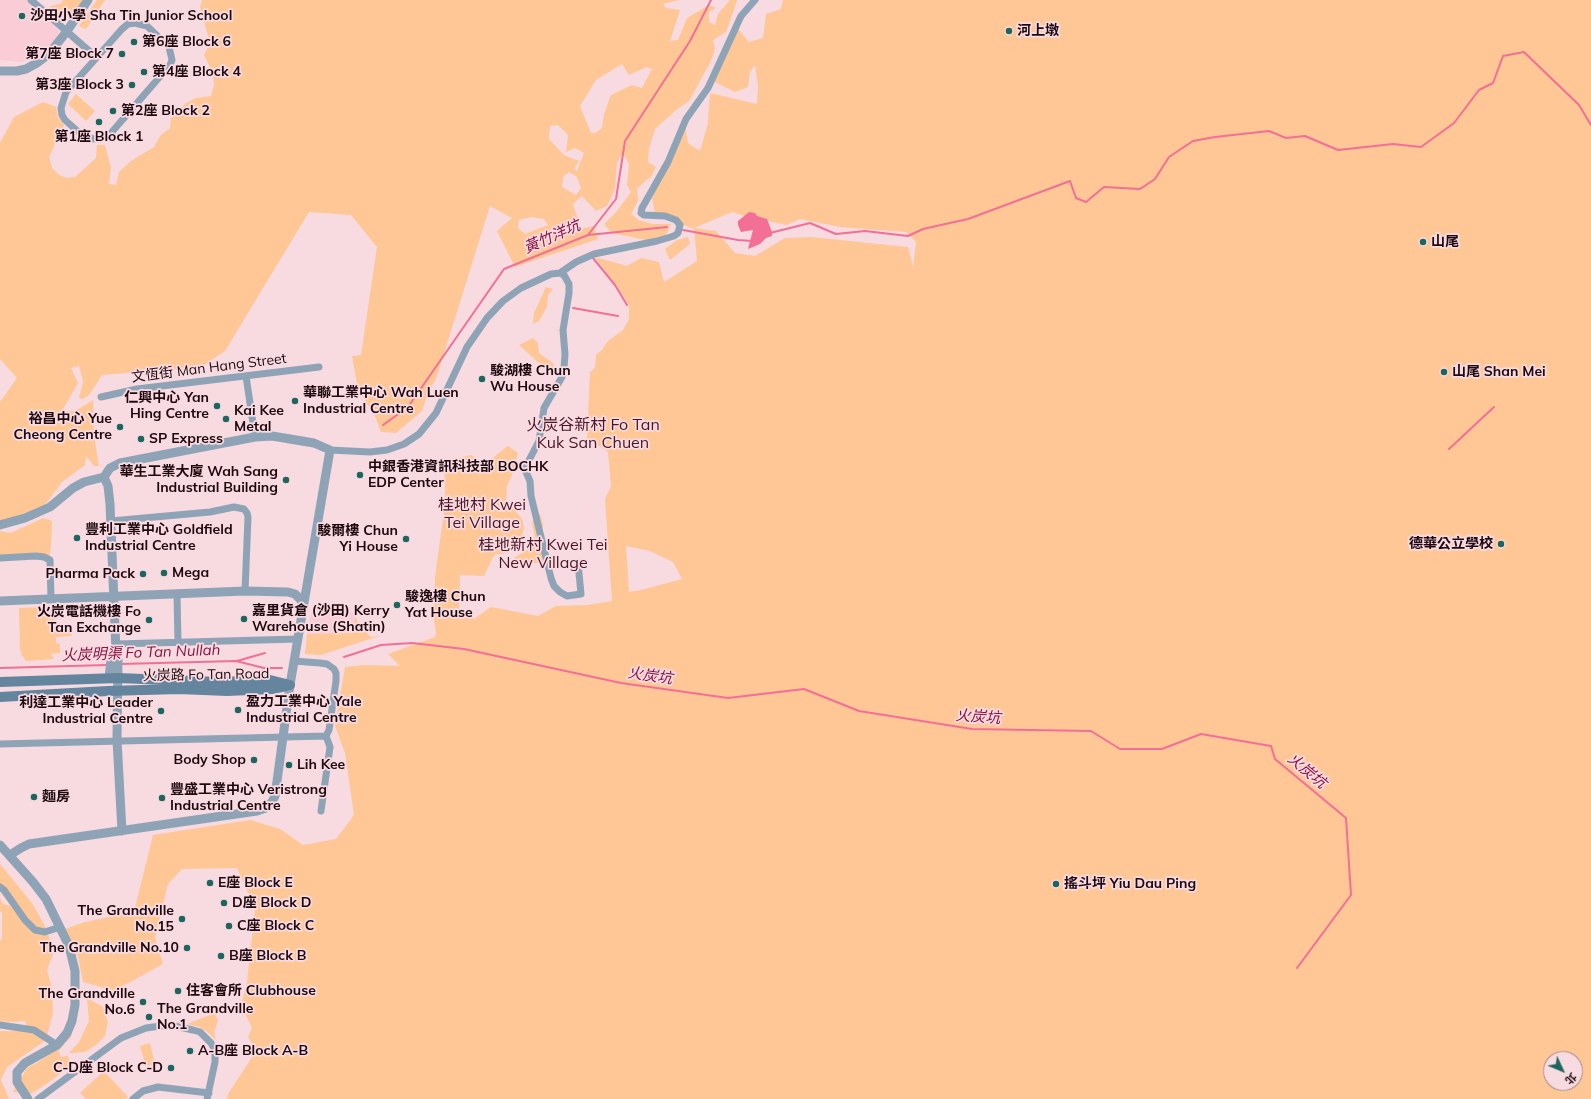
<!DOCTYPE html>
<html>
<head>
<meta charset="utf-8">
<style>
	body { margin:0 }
	#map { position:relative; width:1591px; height:1099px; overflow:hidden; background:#f7dbe1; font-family:Mulish,"Noto Sans TC",sans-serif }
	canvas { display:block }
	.north { position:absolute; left:1543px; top:1051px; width:40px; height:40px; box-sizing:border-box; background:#f7dbe1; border:1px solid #a1878d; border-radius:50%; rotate:134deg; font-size:11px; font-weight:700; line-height:16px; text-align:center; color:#1f080f }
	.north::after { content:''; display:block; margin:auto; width:14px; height:18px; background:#1d665e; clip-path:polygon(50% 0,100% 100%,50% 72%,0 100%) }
</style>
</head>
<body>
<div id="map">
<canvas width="1591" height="1099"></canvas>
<div class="north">北</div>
</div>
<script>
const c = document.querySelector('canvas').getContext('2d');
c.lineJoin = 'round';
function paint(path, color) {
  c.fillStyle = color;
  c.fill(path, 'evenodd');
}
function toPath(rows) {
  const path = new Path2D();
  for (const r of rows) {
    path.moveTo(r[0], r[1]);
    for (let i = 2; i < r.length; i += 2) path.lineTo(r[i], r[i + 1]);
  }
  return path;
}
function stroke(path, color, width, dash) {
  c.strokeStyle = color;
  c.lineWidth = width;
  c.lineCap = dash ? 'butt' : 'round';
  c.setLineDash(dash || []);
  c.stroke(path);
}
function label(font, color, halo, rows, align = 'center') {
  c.font = font + ' Mulish,"Noto Sans TC",sans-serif';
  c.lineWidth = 3.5;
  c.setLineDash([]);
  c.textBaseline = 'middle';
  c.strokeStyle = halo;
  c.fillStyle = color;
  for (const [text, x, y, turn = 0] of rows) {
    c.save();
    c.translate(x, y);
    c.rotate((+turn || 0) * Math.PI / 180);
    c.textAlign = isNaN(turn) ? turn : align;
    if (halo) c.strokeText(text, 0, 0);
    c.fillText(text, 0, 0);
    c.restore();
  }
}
paint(toPath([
	[0,0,26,0,60,31,49,47,39,55,30,60,20,62,0,60],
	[356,612,354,633,307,634,311,613]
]), '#faccd6');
paint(toPath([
	[63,0,83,0,71,18,55,12,49,7,62,3],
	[97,0,105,0,86,29,79,26],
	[202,0,679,0,663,4,666,8,680,10,670,41,678,40,687,18,709,5,716,8,709,12,709,22,715,25,718,14,730,0,737,0,737,1,726,32,713,40,715,49,711,61,689,101,675,111,655,129,649,149,648,162,656,167,651,177,646,180,637,189,638,201,631,214,639,220,652,224,671,224,666,235,646,240,612,233,604,224,617,211,631,192,627,185,629,164,623,153,617,163,615,189,607,206,596,211,582,196,573,204,581,229,594,226,598,239,515,267,497,231,512,218,490,206,436,379,429,390,422,411,396,433,381,432,375,416,360,393,357,384,352,356,361,355,377,247,351,215,309,212,225,351,201,367,102,375,90,394,83,399,79,398,83,382,79,366,71,368,78,383,62,411,75,411,93,400,94,435,99,466,94,466,86,456,85,465,62,482,45,505,12,519,0,521,0,402,17,378,0,359,0,143,14,117,43,102,56,107,58,117,64,125,49,157,52,168,59,175,67,178,75,177,96,158,97,145,105,145,111,168,109,184,116,185,119,172,131,161,154,147,160,136,170,128,171,118,186,103,196,98,211,96,214,85,213,74,204,55,210,43,200,7],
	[622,64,629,75,647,67,652,69,642,88,632,85,611,95,604,114,602,128,595,133,591,133,580,106,596,80],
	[558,125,568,135,566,152,575,148,584,153,577,171,574,169,579,161,564,155,549,139,550,126],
	[569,172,577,177,581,188,576,195,562,187,563,177],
	[531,217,544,219,548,225,525,234,518,228,519,220],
	[783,0,1591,0,1591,1099,227,1099,228,1094,256,1051,248,1037,252,1028,244,1011,242,1001,247,982,255,909,237,868,182,869,168,884,155,938,163,964,112,992,101,987,83,982,78,956,65,929,85,922,134,912,153,835,250,820,280,829,303,845,336,839,354,815,345,753,335,726,345,667,365,665,400,666,388,654,435,637,436,633,434,620,435,577,445,504,445,477,440,459,450,460,471,455,485,464,508,446,518,453,512,475,507,486,506,501,519,515,523,521,524,528,522,536,517,545,503,554,496,554,493,557,484,576,460,575,459,614,474,619,491,607,538,616,556,606,587,605,612,601,605,499,611,486,608,452,587,438,590,372,595,368,596,355,602,350,608,341,623,330,629,319,629,305,617,286,595,257,627,266,641,258,659,262,664,282,697,261,694,229,655,214,652,198,685,125,688,143,700,151,708,123,710,93,757,104,758,86,755,65,750,72,748,87,735,92,709,79,738,29,749,42,763,38,766,14,781,9],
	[732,212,748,217,787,225,800,219,840,227,906,232,916,242,913,267,908,247,811,237,785,238,755,256,735,253,716,231,694,228],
	[626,546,650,551,673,562,682,579,641,590,629,592],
	[1551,1059,1575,1059,1575,1083,1551,1083],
	[76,94,95,111,86,121,68,104],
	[688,237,690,244,670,260,665,249,677,240],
	[546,287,553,289,548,295,547,307,539,321,533,324,534,313],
	[533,338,538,343,539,353,553,363,555,370,551,374,519,345],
	[540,514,543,524,541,547,545,563,532,563,526,566,515,565,515,557,529,549,536,543,532,522],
	[43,518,52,521,51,547,49,558,0,557,0,531,11,533],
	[53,607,55,609,55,620,72,635,71,636,56,637,56,643,60,644,60,653,51,654,54,659,26,661,21,654,22,652,20,651,19,608],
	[355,617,362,628,371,637,382,635,321,655,305,654,307,634,354,633],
	[0,864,32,903,46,928,54,952,47,970,52,988,53,1013,46,1040,7,1067,1,1080,9,1099,0,1099,0,1031,29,1031,25,1021,11,1022,0,1021,0,941,2,938,2,913,0,911,0,898,3,904,11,906,0,892],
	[87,998,103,1007,108,1022,105,1036,96,1045,85,1052,69,1053,79,1042,89,1021],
	[215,1013,218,1021,214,1032,216,1040,206,1031,199,1027,187,1024],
	[73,1026,71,1037,59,1050,60,1057,68,1056,71,1067,68,1068,45,1085,30,1094,13,1092,27,1068,35,1064,55,1051],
	[150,1043,155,1064,146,1066,140,1046],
	[104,1071,128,1097,126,1099,86,1099,80,1093]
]), '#fec795');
paint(toPath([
	[749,212,755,213,757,216,767,219,772,232,772,236,766,238,760,244,748,249,753,230,741,232,738,225,738,221]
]), '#f36f96');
stroke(toPath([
	[683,230,738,240,752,241],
	[770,233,810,223,836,234,865,231,908,236,923,229,968,219,1070,181,1076,198,1086,202,1104,187,1140,189,1155,179,1169,157,1193,141,1215,137,1269,131,1286,138,1305,136,1338,150,1393,144,1421,147,1454,123,1479,90,1493,83,1503,56,1524,52,1579,105,1591,125],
	[588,235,667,227],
	[593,258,615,285,627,305],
	[573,308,618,316],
	[383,425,408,407,504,269,588,235,616,199,625,141,690,41,711,0],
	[1449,449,1494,407],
	[344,657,381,645,412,643,464,649,621,683,728,698,804,689,859,711,972,729,1091,731,1120,749,1162,749,1201,734,1271,746,1275,759,1346,818,1351,895,1297,968],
	[237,661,265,653],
	[120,664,236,661,264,668,282,668],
	[0,668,107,665]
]), '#f36f96', 2);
stroke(toPath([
	[31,0,96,57],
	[135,23,147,26,169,47,172,60,170,65,111,133,100,139,94,139,83,136,65,120,62,115,61,108,66,92,122,29,128,24,135,23],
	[560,273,576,262,594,254,657,241,674,236,678,233,680,225,676,220,665,216,644,215,641,213,642,208,668,162,686,119,708,88,741,16,755,0],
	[560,273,564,275,569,284,569,293,563,330,565,354,564,368,562,377,544,408,539,441,527,464,526,472,530,481,531,496,551,578,554,586,560,592,567,596,581,594,578,563],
	[246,376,255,437],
	[101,397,137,389,319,367],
	[330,450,370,452,387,450,404,444,419,434,436,413,467,347,487,318,503,301,521,288,551,274,560,273],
	[111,521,210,512,234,507,244,509,247,513,248,517,245,591],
	[0,558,36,556,44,557,50,560,51,599],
	[177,594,178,643],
	[116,644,298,639],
	[0,744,326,736,329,730,336,681,336,673,334,669,327,664,320,663,294,661],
	[321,811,330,747,326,736],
	[0,887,4,890,25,920,35,930,45,932,60,927],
	[0,1025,34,1030,57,1045],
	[38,1099,121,1038,146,1028,161,1026,175,1026,193,1030,200,1032,211,1043,215,1050,215,1062,207,1099],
	[133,1099,143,1091,158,1087,209,1093]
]), '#8ea4b6', 7);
stroke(toPath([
	[0,71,17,71,26,69,37,63,49,54,67,31,88,0],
	[104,477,108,486,110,504,116,652,118,660,117,740,122,831],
	[0,525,25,518,50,507,73,488,84,482,104,477],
	[0,601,245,591,288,592,295,594,300,599,303,604],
	[109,678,111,660,116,652],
	[0,845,33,882,46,899,69,946,75,971,75,1005,72,1021,67,1033,57,1045,25,1063,17,1072,17,1082,28,1099],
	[10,855,21,848,29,844,257,811,266,808,272,802,275,796,290,685,330,450,314,443,272,436,255,437,120,463,110,468,104,477]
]), '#8ea4b6', 9);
stroke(toPath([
	[0,682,118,678,220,682,270,680,290,685],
	[0,697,108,691,179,689,227,691,272,689,286,686]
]), '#65859f', 10);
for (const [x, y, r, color] of [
	[22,16,4,"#1d665e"],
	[1009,31,4,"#1d665e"],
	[134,42,4,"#1d665e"],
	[122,54,4,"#1d665e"],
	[144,72,4,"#1d665e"],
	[132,85,4,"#1d665e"],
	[113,111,4,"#1d665e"],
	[99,122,4,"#1d665e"],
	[1423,242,4,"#1d665e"],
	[1444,372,4,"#1d665e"],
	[482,379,4,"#1d665e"],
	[295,401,4,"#1d665e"],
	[217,406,4,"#1d665e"],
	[226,419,4,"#1d665e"],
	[120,427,4,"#1d665e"],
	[141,439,4,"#1d665e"],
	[360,475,4,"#1d665e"],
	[286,480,4,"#1d665e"],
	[77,538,4,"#1d665e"],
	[406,539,4,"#1d665e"],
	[1501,544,4,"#1d665e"],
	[164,573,4,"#1d665e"],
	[143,574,4,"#1d665e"],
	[397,605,4,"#1d665e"],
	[244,619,4,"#1d665e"],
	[149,620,4,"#1d665e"],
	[238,710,4,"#1d665e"],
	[161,711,4,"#1d665e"],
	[254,760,4,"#1d665e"],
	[289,765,4,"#1d665e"],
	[34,797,4,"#1d665e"],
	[162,798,4,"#1d665e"],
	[210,883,4,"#1d665e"],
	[1056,884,4,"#1d665e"],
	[224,903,4,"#1d665e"],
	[182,919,4,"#1d665e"],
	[229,926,4,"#1d665e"],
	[187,948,4,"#1d665e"],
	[221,956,4,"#1d665e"],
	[178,991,4,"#1d665e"],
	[143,1002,4,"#1d665e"],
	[149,1017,4,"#1d665e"],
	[190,1051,4,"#1d665e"],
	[171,1068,4,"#1d665e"]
]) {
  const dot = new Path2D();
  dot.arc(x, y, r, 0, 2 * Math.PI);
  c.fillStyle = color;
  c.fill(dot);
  stroke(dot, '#f7dbe1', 1.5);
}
label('bold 14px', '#1f080f', '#f7dbe1', [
	["沙田小學 Sha Tin Junior School",30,16],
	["河上墩",1017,31],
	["第6座 Block 6",142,42],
	["第7座 Block 7",114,54,"right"],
	["第4座 Block 4",152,72],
	["第3座 Block 3",124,85,"right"],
	["第2座 Block 2",121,111],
	["第1座 Block 1",99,137,"center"],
	["山尾",1431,242],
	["駿湖樓 Chun",490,371],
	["Wu House",490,387],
	["山尾 Shan Mei",1452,372],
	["華聯工業中心 Wah Luen",303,393],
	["Industrial Centre",303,409],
	["仁興中心 Yan",209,398,"right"],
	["Hing Centre",209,414,"right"],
	["Kai Kee",234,411],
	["Metal",234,427],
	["裕昌中心 Yue",112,419,"right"],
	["Cheong Centre",112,435,"right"],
	["SP Express",149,439],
	["中銀香港資訊科技部 BOCHK",368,467],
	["EDP Center",368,483],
	["華生工業大廈 Wah Sang",278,472,"right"],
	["Industrial Building",278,488,"right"],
	["豐利工業中心 Goldfield",85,530],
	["Industrial Centre",85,546],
	["駿爾樓 Chun",398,531,"right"],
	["Yi House",398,547,"right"],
	["德華公立學校",1493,544,"right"],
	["Mega",172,573],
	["Pharma Pack",135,574,"right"],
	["駿逸樓 Chun",405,597],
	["Yat House",405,613],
	["嘉里貨倉 (沙田) Kerry",252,611],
	["Warehouse (Shatin)",252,627],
	["火炭電話機樓 Fo",141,612,"right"],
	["Tan Exchange",141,628,"right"],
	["盈力工業中心 Yale",246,702],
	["Industrial Centre",246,718],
	["利達工業中心 Leader",153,703,"right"],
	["Industrial Centre",153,719,"right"],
	["Body Shop",246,760,"right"],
	["Lih Kee",297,765],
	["豐盛工業中心 Veristrong",170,790],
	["Industrial Centre",170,806],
	["麵房",42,797],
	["E座 Block E",218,883],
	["搖斗坪 Yiu Dau Ping",1064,884],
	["D座 Block D",232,903],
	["The Grandville",174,911,"right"],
	["No.15",174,927,"right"],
	["C座 Block C",237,926],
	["The Grandville No.10",179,948,"right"],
	["B座 Block B",229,956],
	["住客會所 Clubhouse",186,991],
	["The Grandville",135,994,"right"],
	["No.6",135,1010,"right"],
	["The Grandville",157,1009],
	["No.1",157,1025],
	["A-B座 Block A-B",198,1051],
	["C-D座 Block C-D",163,1068,"right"]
], 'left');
label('14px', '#1f080f', '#f7dbe1', [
	["文恆街 Man Hang Street",209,368,-7],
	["火炭路 Fo Tan Road",206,675,-1]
]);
label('italic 15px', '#8b1143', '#f7dbe1', [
	["黃竹洋坑",552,237,-24],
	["火炭明渠 Fo Tan Nullah",141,653,-2],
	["火炭坑",650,676,8],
	["火炭坑",978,717,4],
	["火炭坑",1307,771,40]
]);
label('16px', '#491526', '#f7dbe1', [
	["火炭谷新村 Fo Tan",593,425],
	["Kuk San Chuen",593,443],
	["桂地村 Kwei",482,505],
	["Tei Village",482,523],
	["桂地新村 Kwei Tei",543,545],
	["New Village",543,563]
]);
</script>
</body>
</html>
